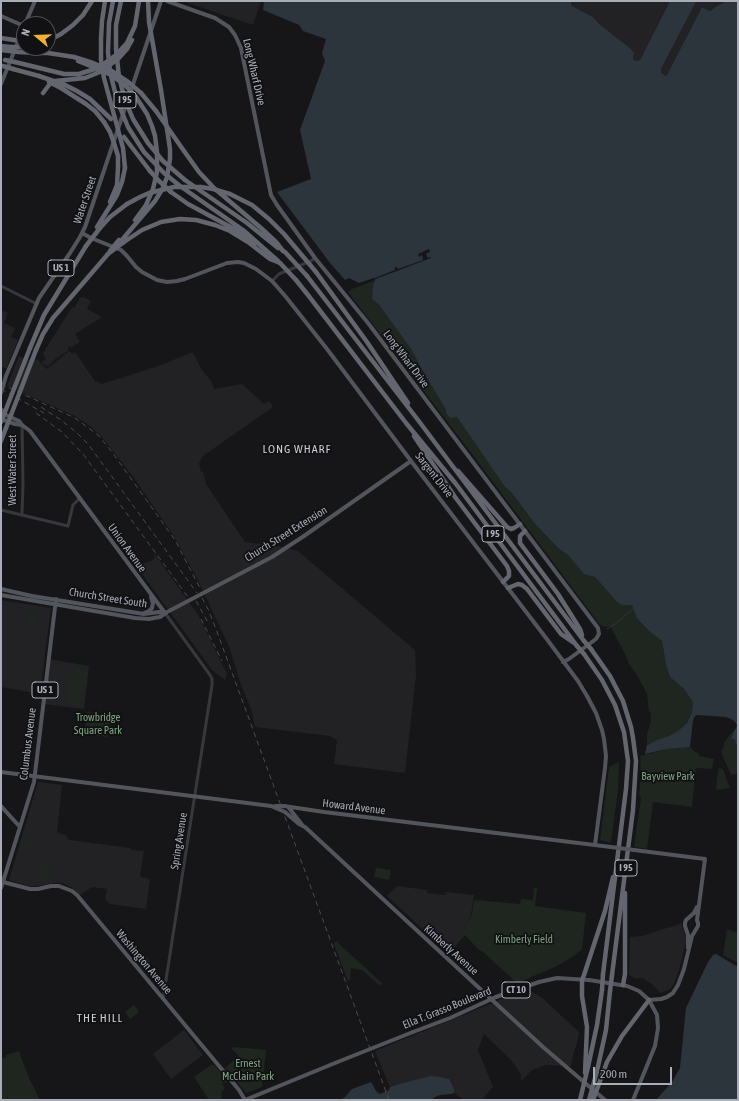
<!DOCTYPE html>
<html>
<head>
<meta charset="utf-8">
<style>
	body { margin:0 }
	#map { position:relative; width:739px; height:1101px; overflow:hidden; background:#161618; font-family:"Asap Condensed",sans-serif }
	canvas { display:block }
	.frame { position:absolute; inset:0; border:2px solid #a8adb8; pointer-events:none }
	.north { position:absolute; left:16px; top:16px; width:40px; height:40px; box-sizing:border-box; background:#111113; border:1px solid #4d4f55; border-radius:50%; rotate:289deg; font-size:11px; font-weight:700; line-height:16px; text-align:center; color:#a8adb8 }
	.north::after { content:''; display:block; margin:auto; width:14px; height:18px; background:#f2b134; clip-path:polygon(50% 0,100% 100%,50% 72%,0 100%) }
	.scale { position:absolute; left:593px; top:1067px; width:79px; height:18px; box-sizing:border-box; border:2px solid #a8adb8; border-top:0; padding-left:5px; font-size:12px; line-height:14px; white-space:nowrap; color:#a8adb8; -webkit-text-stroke:3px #111113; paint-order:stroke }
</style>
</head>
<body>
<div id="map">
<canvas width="739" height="1101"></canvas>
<div class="frame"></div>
<div class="north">N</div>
<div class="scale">200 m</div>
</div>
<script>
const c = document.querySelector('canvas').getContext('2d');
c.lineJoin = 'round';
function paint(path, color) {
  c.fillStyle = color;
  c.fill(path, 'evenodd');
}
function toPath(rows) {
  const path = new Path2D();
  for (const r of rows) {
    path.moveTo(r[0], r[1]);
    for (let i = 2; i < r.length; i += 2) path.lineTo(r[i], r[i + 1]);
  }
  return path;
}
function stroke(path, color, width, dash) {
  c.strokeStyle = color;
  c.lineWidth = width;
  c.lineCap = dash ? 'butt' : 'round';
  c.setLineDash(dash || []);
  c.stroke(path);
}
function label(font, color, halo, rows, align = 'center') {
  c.font = font + ' "Asap Condensed",sans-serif';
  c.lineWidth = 3.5;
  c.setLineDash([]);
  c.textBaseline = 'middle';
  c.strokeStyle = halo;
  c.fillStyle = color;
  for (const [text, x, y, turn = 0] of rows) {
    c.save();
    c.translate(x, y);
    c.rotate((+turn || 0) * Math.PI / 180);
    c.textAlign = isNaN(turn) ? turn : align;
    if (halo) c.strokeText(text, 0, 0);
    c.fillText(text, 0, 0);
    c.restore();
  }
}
paint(toPath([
	[182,1,261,1,253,25],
	[572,1,670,1,640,60,636,61,633,58,634,55,631,49,598,23,593,17,572,6,571,4],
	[693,1,726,1,717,6,710,11,702,7,668,73,666,76,663,75,661,73,661,69,696,2],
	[82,297,84,297,91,301,87,309,102,317,75,334,80,342,71,348,70,346,68,348,69,350,54,360,49,366,46,366,41,362,46,359,43,355,44,354,43,353,71,309,73,307,74,308,80,298],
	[1,310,8,313,4,323,15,328,11,337,18,340,6,369,1,367],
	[69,351,72,354,75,352,95,381,102,384,161,365,190,353,193,353,202,370,211,381,214,389,242,384,264,404,269,401,273,407,203,456,199,463,201,472,203,472,206,484,245,542,282,547,292,549,294,550,298,551,415,650,416,675,405,773,334,764,337,740,330,736,255,727,252,711,241,685,230,649,197,578,173,535,134,478,101,436,90,426,75,416,7,386,19,356,33,361,34,359,38,360,47,369],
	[154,553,198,615,227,674,225,680,212,670,137,567,140,564,148,562,153,560,155,557],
	[1,600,51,608,40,694,1,687],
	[49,659,89,666,84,709,43,704],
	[38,782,62,785,57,833,66,835,68,839,70,840,130,848,132,850,141,851,144,850,140,877,150,879,146,909,110,904,105,900,107,889,92,887,80,895,71,887,62,883,54,883,37,886,29,886,9,880],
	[397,886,427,890,427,893,445,895,445,892,474,895,471,915,463,931,446,951,387,896],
	[682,923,682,927,686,937,686,941,679,970,674,984,670,989,660,993,653,985,647,981,642,978,636,979,629,975,630,937,642,936],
	[527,989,541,997,579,1032,578,1039,572,1059,571,1066,546,1065,532,1070,521,1081,521,1074,511,1060,484,1034,478,1050,493,1087,482,1100,464,1100,454,1093,454,1089,452,1086,447,1078,441,1077,430,1076,422,1078,399,1084,390,1087,375,1051],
	[184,1030,203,1055,171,1079,153,1054]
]), '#222225');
paint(toPath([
	[375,280,372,299,379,305,411,349,425,375,446,410,446,413,457,417,505,487,511,492,535,524,558,548,569,556,584,573,595,577,616,601,632,605,649,631,662,641,666,665,670,677,684,689,694,702,692,712,687,723,678,731,669,736,657,740,647,745,647,734,650,725,651,718,651,714,649,711,647,694,637,675,629,664,625,654,610,626,606,627,600,625,472,454,348,292,352,289],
	[30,611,36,612,34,627,27,626],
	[76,666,84,667,82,678,75,677],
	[70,678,84,679,80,706,67,704],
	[87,712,111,715,108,737,84,734],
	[733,731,734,731,731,738,735,740,738,749,738,774,731,775,721,752,724,746,724,744,725,741],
	[690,747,694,751,698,753,699,756,714,759,712,769,696,768,692,807,653,802,647,849,634,847,641,798,639,794,641,776,640,756,667,749],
	[619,762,618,790,611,842,608,842,600,840,609,767],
	[719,768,723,769,730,788,716,790,718,770],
	[25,839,34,841,31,849,23,846],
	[41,863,53,867,48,881,37,878],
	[376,868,391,870,389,880,374,877],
	[534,888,537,888,535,906,586,913,582,949,571,958,555,967,517,983,482,951,479,950,465,935,449,953,446,951,463,931,472,914,474,900,520,904,521,899,533,900],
	[727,929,738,933,738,963,723,955],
	[336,941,383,984,379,985,362,970,351,968,350,980,348,981,334,944],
	[147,957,150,961,149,965,143,970,138,964],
	[134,1005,139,1012,130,1019,125,1012],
	[233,1047,266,1050,262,1087,246,1093,225,1068,239,1056,232,1049],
	[19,1051,29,1078,40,1100,1,1100,1,1059,6,1057,6,1055],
	[211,1065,214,1065,228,1081,226,1083,224,1082,222,1084,225,1088,221,1093,222,1097,220,1100,209,1100,194,1077]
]), '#1e261f');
paint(toPath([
	[264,1,572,1,571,4,572,6,593,17,598,23,631,49,634,53,633,59,636,61,640,60,670,1,693,1,696,2,661,69,661,73,666,76,668,73,702,7,710,11,717,6,726,1,738,1,738,749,735,740,731,738,734,731,736,728,737,726,736,723,734,721,731,719,726,717,697,715,695,716,693,720,690,747,667,749,645,754,647,745,657,740,669,736,678,731,687,723,692,712,693,702,684,689,670,677,666,665,662,641,649,631,637,618,632,605,622,605,616,601,595,577,584,574,569,556,558,548,535,524,511,492,505,487,457,417,450,418,446,413,446,410,425,375,411,349,379,305,372,299,373,285,375,280,374,278,359,283,349,278,345,280,330,263,277,192,311,179,300,130,325,61,322,53,326,39,303,31,299,25,263,10],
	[716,954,738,967,738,1100,656,1100,672,1082,680,1068,686,1008,708,962,713,955],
	[430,1076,441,1077,449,1079,454,1089,454,1093,451,1094,440,1095,433,1098,434,1100,341,1100,345,1097,352,1089,371,1082,376,1091,380,1094,389,1090,390,1087,399,1084]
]), '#2c353c');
paint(toPath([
	[429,249,430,252,426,254,428,258,431,257,431,258,365,283,365,282,395,270,394,268,391,269,397,267,398,269,423,260,422,255,419,257,418,254]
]), '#161618');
stroke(toPath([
	[607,629,615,624,634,608]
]), '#2c353c', 1);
stroke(toPath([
	[272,281,279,274,311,261,315,258],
	[1,286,37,304],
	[1,510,68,526,73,505,80,498],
	[22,514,23,483,22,425],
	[163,999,212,685,212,679,210,675,165,613]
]), '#37383d', 3);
stroke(toPath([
	[167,1,215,18,229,27,235,35,241,48,271,195,277,205,315,258,368,323,598,628,599,634,596,639,569,659,563,662],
	[1,16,24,26],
	[25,24,35,1],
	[1,84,24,27],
	[82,233,91,238,121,250,127,256,136,267,142,272,157,280,167,282,177,281,185,279,227,263,238,262,244,263,256,269,272,281,286,297,327,349,411,461,546,638,578,681,587,696,596,713,602,730,604,739,606,756,605,768,595,845],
	[6,376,39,298,70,253,80,237,85,227,161,1],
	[1,409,6,415,19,421,22,425,30,431,165,613],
	[1,419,15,424,22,425],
	[304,536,411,461],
	[1,589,32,596,144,614,159,612,165,613],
	[1,595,135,618,149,619,154,618,160,617,167,612],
	[144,613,149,611,152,608,153,603,151,597],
	[1,772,271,806],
	[1,806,20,827],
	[284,806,324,812,611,847],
	[289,808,303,826],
	[285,812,299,824,305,827,543,1047,605,1100],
	[634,850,705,859,697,920,698,923,698,926,692,936,684,969,678,985,673,993,667,997,661,999,649,1000],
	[3,882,30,889,38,889,51,886,59,886,72,891,77,895,239,1090,245,1100],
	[1,888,34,782,56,599],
	[688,948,688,935,685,926,685,923,686,920,694,913,697,907],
	[413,1032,450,1018,496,997,539,982,557,978,589,980,627,986,639,991,649,1000,657,1015,658,1028,655,1046,633,1100],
	[245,1100,335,1063]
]), '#53555c', 4);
stroke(toPath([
	[1,38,14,40],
	[101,39,102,21,105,1],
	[48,41,61,34,73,25,83,15,92,1],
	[1,46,11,47],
	[1,50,10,51],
	[19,52,36,53,48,53,74,57],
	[15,62,64,74,79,74,98,68,116,55,127,43,135,26,139,1],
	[13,69,39,76],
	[65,85,77,91,90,99,111,119],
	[61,88,86,104,95,111,104,122],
	[43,93,49,85,55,81,85,78,100,72,118,59,127,49,132,40],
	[141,93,156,111],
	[124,137,150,171],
	[184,151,199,172,214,188,261,228,276,242,283,251],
	[185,180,247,223,278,248],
	[180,186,243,230,278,261],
	[171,192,188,204,236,230,256,243],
	[110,202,117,185,118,167],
	[135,220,146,205,153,189,157,172,157,152,155,136,152,126,147,114,136,97],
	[97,227,117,195,122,182,125,168],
	[100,228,110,217,127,204],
	[121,241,155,201,163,188,167,177,170,159,170,149,161,90],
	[124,242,142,230,161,222,180,219,196,220,215,225,230,231,248,242,270,259,280,263],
	[316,272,367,342,408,403],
	[307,276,418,420,472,492,584,641],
	[296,280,308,295,406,423,456,484,577,646],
	[30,348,44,315,86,246],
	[36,350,43,334,53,318,108,254],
	[414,436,455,497,507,566,509,571,509,576,503,582],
	[1,441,6,428],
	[458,471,507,527,511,529,514,528,520,524],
	[525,531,520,536,520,543,558,594,580,629,582,635],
	[508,588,518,584,522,585,527,589,561,634,574,643],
	[591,649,610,676,623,701,631,727,633,738,636,761,633,810,612,975],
	[584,654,602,680,615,705,624,732,628,761,626,789,603,974],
	[623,985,625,974,625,893],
	[586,1051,587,1027,582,996,582,980,584,975,605,911,613,877],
	[588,1067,597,1025,602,990],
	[597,1071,606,1030,610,991],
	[603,1073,607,1062,622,1036,649,1000]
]), '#63666e', 4.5);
stroke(toPath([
	[1,384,75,418,98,435,112,452,175,540,201,590],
	[1,389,44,413],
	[41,407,61,420,77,433,88,444,197,593],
	[36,413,62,432,83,454,188,597],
	[202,598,208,609,216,629,389,1100],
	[196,601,209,624],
	[201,619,222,661]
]), '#4a4c52', 1, [5, 4]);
stroke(toPath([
	[1,393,6,376],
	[169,611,272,557,304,536],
	[271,806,285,812],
	[275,806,284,806],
	[611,847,634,850],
	[335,1063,413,1032]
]), '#53555c', 4);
stroke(toPath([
	[113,1,109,23,108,52,110,72,117,100,128,127,144,152,164,173,180,186],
	[121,1,116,25,116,49,119,77,125,100,133,119,148,143,163,161,185,180],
	[148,1,149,22,161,90],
	[101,39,101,60,104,78,123,148,125,168],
	[14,40,23,41],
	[11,47,21,47],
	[10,51,19,52],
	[74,57,93,63,112,71,127,81,141,93],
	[5,60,15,62],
	[78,61,93,67,109,74,125,85,136,97],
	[3,66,13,69],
	[39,76,65,85],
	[49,82,61,88],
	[156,111,184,151],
	[104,122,110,132,114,143,118,156,118,167],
	[150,171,159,181,171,192],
	[127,204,140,197,149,193,174,187,201,187,213,189,230,194,252,205,269,219,284,234,316,272],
	[86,246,100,228],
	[110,251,119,240],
	[285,252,307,276],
	[108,254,124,242],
	[280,263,296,280],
	[1,422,30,348],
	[6,428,36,350],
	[584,641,591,649],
	[577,646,584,654],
	[602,990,603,974],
	[610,991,612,975],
	[585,1073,586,1051],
	[580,1100,588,1067],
	[589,1100,597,1071],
	[593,1100,603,1073]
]), '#63666e', 4.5);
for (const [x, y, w] of [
	[125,100,22],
	[61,268,26],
	[493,534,22],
	[45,690,26],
	[626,868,22],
	[516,990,28]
]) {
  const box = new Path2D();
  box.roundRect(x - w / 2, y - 8, w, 16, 3);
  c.fillStyle = '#111113';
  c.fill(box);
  stroke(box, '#a8adb8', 1);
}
label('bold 10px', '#a8adb8', null, [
	["I 95",125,100],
	["US 1",61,268],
	["I 95",493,534],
	["US 1",45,690],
	["I 95",626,868],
	["CT 10",516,990]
]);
label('11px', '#a8adb8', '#111113', [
	["Long Wharf Drive",254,72,77],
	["Water Street",85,200,-71],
	["Long Wharf Drive",406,359,53],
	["West Water Street",13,470,-90],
	["Sargent Drive",434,475,52],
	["Church Street Extension",286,534,-32],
	["Union Avenue",127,548,54],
	["Church Street South",108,598,9],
	["Columbus Avenue",28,744,-83],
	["Howard Avenue",354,807,7],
	["Spring Avenue",179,841,-81],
	["Kimberly Avenue",451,950,42],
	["Washington Avenue",144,962,50],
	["Ella T. Grasso Boulevard",447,1008,-22]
]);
label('11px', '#7fa381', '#111113', [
	["Trowbridge",98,718],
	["Square Park",98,731],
	["Bayview Park",668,777],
	["Kimberly Field",524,940],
	["Ernest",248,1064],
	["McClain Park",248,1077]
]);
c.letterSpacing = '1px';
label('12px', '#c9ccd4', '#111113', [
	["LONG WHARF",297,449],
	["THE HILL",100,1018]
]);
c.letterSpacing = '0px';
</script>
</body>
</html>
